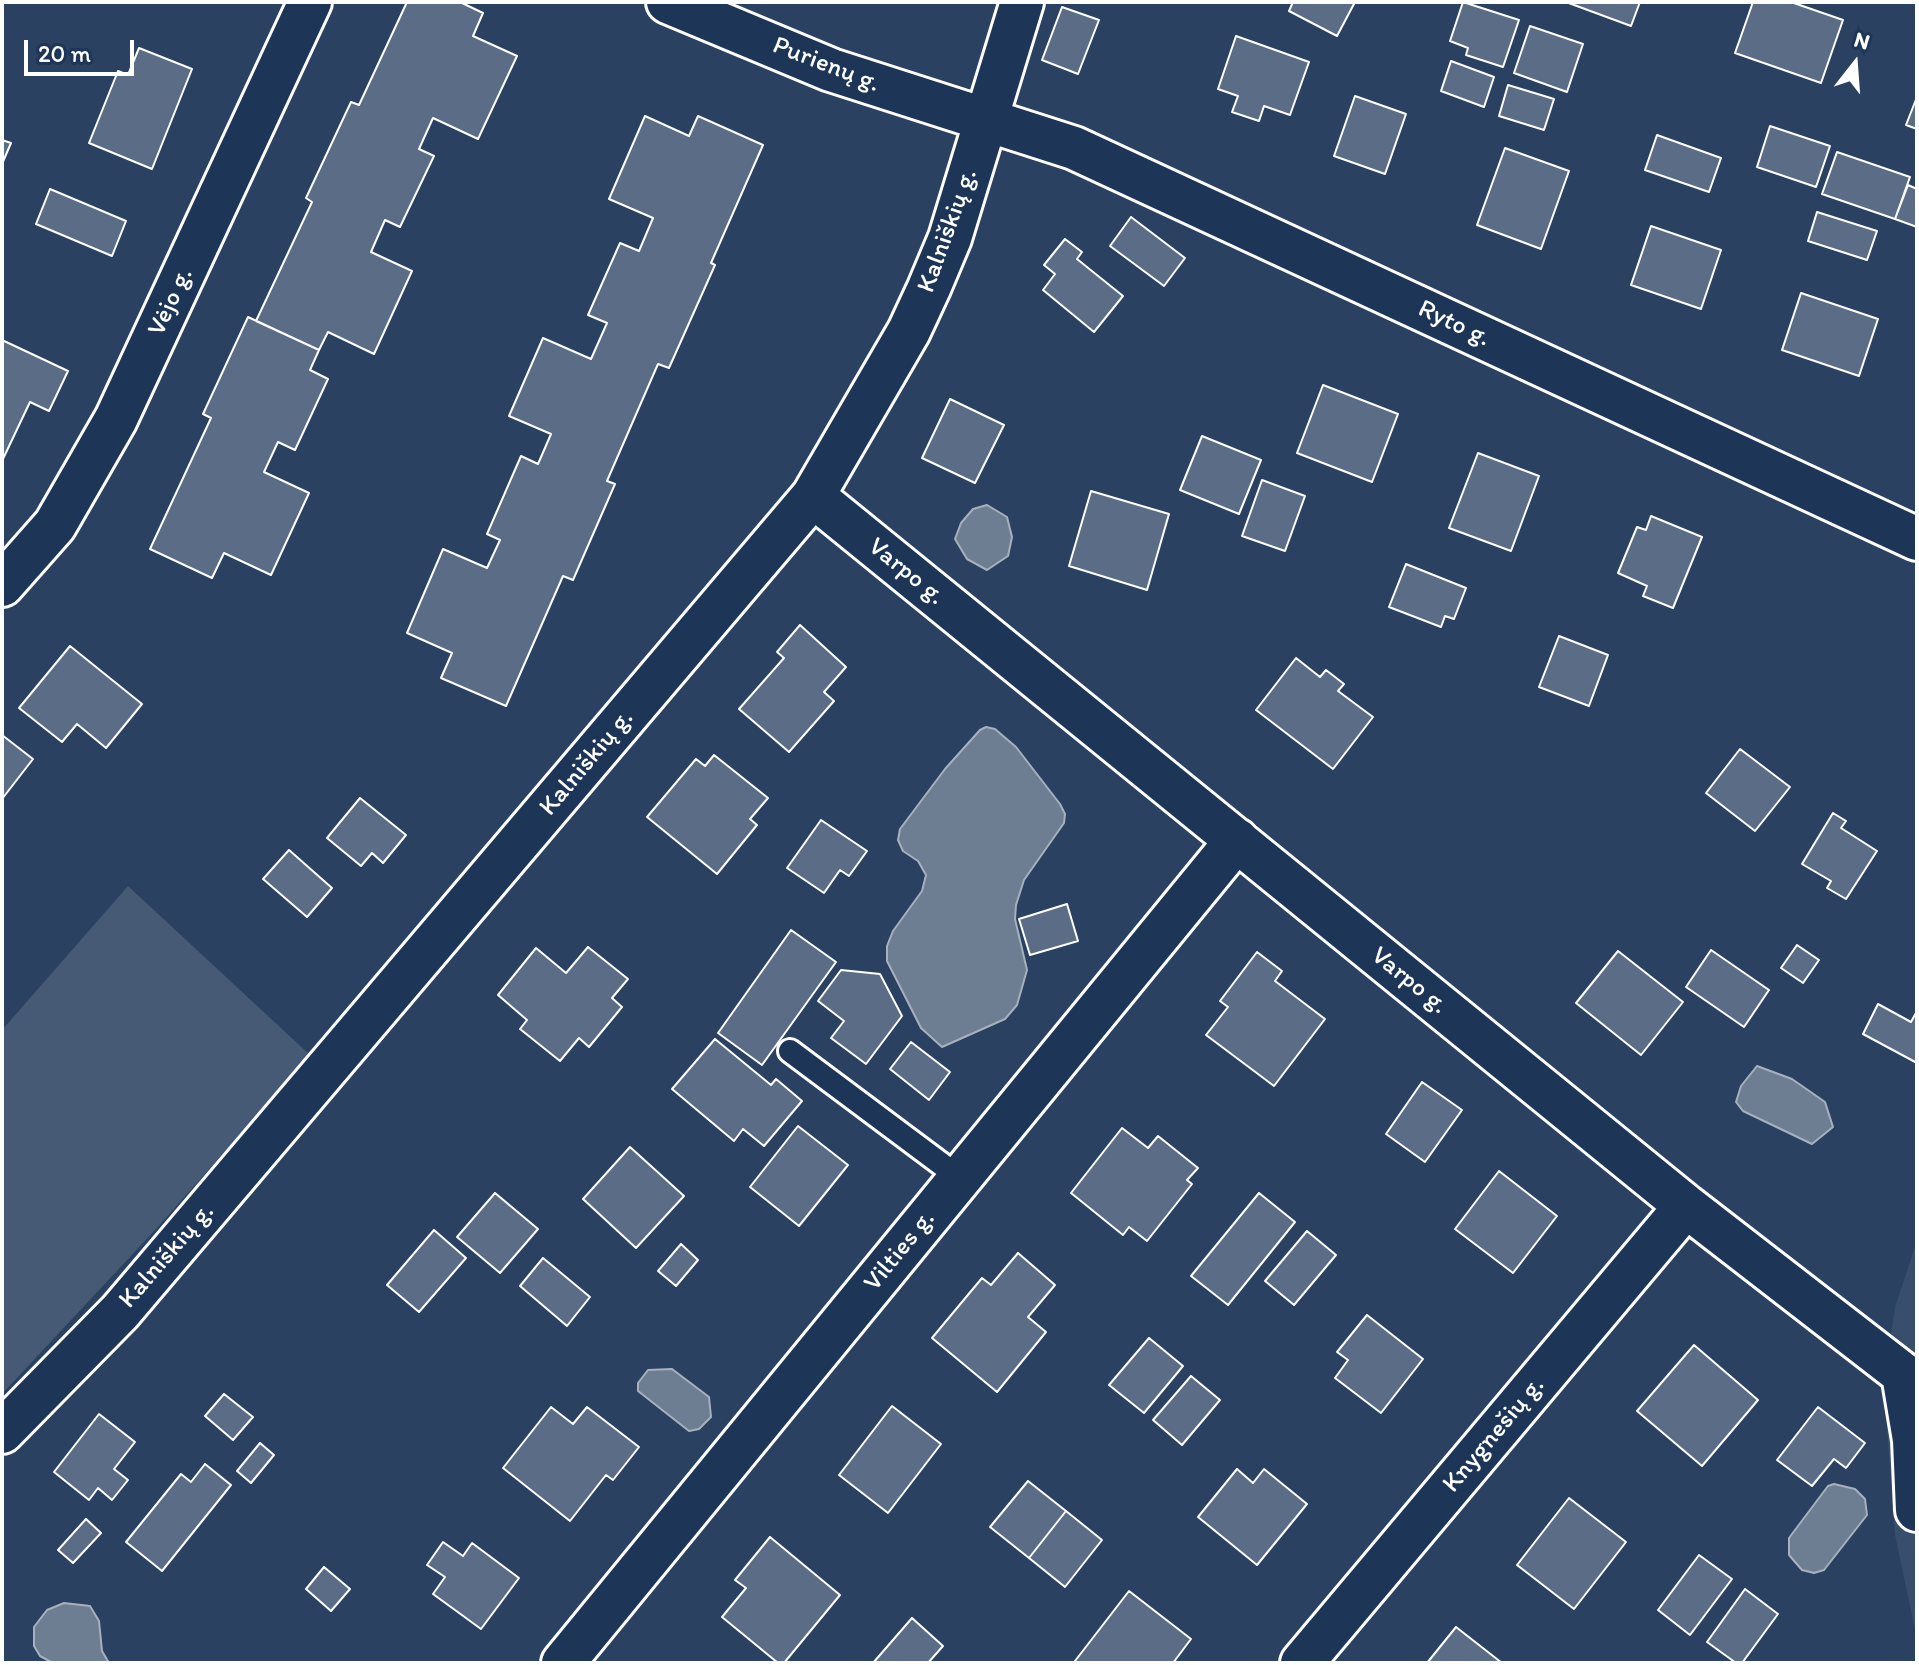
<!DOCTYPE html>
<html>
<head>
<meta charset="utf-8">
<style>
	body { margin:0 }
	#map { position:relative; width:1919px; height:1665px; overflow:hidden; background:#2a4161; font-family:Itim,sans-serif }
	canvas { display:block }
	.frame { position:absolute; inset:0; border:4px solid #fff; pointer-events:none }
	.north { position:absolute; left:1815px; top:24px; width:80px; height:80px; -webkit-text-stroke:6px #1d3557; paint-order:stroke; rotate:17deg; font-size:22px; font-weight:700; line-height:32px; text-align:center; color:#fff }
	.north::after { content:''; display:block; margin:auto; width:28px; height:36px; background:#fff; clip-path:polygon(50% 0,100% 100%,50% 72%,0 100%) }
	.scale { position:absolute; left:24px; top:40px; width:110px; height:36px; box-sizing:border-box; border:4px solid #fff; border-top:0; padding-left:10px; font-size:24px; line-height:28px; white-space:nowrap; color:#fff; -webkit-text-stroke:6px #1d3557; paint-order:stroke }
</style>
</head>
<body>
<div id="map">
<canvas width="1919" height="1665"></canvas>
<div class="frame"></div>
<div class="north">N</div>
<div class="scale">20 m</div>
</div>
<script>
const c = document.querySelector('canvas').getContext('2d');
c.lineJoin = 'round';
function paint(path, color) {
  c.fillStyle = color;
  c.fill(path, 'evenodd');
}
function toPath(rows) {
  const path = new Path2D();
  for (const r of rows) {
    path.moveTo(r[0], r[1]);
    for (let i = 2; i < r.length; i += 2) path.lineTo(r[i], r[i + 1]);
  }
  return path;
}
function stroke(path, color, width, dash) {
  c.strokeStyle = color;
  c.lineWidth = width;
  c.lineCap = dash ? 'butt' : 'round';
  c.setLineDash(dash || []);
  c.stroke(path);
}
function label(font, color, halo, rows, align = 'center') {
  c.font = font + ' Itim,sans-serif';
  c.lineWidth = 6;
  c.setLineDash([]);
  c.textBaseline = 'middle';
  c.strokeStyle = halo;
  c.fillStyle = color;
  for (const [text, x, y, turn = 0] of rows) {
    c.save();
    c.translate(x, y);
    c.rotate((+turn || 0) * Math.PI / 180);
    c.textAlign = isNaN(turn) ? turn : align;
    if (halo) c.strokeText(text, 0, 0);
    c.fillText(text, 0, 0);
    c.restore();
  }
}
paint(toPath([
	[1917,1241,1917,1639,1895,1535,1884,1385,1895,1307]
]), '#394e6c');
paint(toPath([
	[128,886,310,1055,157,1228,2,1394,2,1030]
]), '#465975');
const water = toPath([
	[987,505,1007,517,1012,537,1008,556,987,570,967,559,955,539,961,523,973,509,987,505],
	[986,727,995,729,1016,747,1060,804,1065,814,1064,823,1024,880,1016,905,1015,919,1027,970,1017,1005,1005,1019,942,1047,921,1028,887,961,887,946,893,931,922,891,926,875,918,861,903,851,898,840,900,829,945,769,980,730,986,727],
	[1757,1066,1792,1079,1825,1102,1833,1127,1812,1144,1743,1111,1736,1102,1741,1086,1757,1066],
	[672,1369,709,1397,711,1417,699,1429,689,1431,638,1391,638,1383,648,1370,672,1369],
	[1834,1484,1855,1489,1865,1499,1867,1515,1824,1570,1814,1573,1802,1570,1789,1555,1789,1538,1828,1486,1834,1484],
	[64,1603,90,1606,99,1621,102,1651,109,1663,53,1663,40,1656,34,1646,34,1627,47,1610,64,1603]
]);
paint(water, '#6d7d92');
stroke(water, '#a7b1be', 2);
const building = toPath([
	[407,2,460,2,483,13,473,36,517,56,478,139,433,118,419,149,434,156,400,227,385,220,371,252,412,271,374,354,328,332,319,350,256,321,312,202,306,198,351,102,359,105,407,2],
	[1293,2,1355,2,1337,36,1289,11,1293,2],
	[1463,2,1519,20,1503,67,1466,55,1468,48,1450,41,1463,2],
	[1566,2,1640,2,1631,26,1566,2],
	[1753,2,1791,2,1843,20,1821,83,1735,53,1753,2],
	[1062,7,1099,20,1078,74,1042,60,1062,7],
	[1530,26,1583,44,1567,92,1514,73,1530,26],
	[1236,36,1309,62,1290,115,1264,106,1259,121,1232,112,1238,96,1218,89,1236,36],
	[139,48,192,69,152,169,89,143,118,71,128,75,139,48],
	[1451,61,1494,77,1484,107,1441,91,1451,61],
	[1508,85,1554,99,1544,130,1499,116,1508,85],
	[1355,96,1406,114,1385,174,1334,156,1355,96],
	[1917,97,1917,129,1906,125,1917,97],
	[645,116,689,136,698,116,763,145,711,263,715,265,669,368,658,364,607,481,615,484,573,580,563,576,506,706,441,678,452,653,407,633,443,549,487,568,500,540,487,534,521,456,538,464,551,434,509,416,543,338,591,359,607,323,588,315,620,243,639,251,653,218,609,199,645,116],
	[1770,126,1830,146,1816,187,1757,167,1770,126],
	[1657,135,1721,158,1709,192,1645,170,1657,135],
	[2,140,11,143,2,164,2,140],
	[1505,148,1569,171,1541,249,1477,225,1505,148],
	[1837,152,1910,177,1895,219,1822,194,1837,152],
	[1908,185,1917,189,1917,227,1895,219,1908,185],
	[50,189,126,221,112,256,36,224,50,189],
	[1817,212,1877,231,1867,260,1808,241,1817,212],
	[1131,217,1185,258,1164,286,1110,246,1131,217],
	[1651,226,1721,250,1701,309,1631,285,1651,226],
	[1065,239,1082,252,1077,259,1123,296,1094,332,1043,290,1055,274,1044,265,1065,239],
	[1801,293,1878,319,1859,376,1782,350,1801,293],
	[248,317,319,350,310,370,328,379,295,450,278,442,264,472,309,493,271,575,224,553,212,578,150,549,211,418,203,414,248,317],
	[2,340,68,371,49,411,30,402,2,461,2,340],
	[1323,385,1398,414,1372,482,1297,453,1323,385],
	[950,399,1004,425,975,483,922,458,950,399],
	[1202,436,1261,460,1239,514,1180,490,1202,436],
	[1478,453,1539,476,1511,551,1449,528,1478,453],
	[1262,480,1305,496,1285,551,1242,536,1262,480],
	[1091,491,1169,514,1147,590,1069,566,1091,491],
	[1651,516,1702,537,1673,608,1643,596,1647,586,1618,573,1637,527,1646,530,1651,516],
	[1406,564,1466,588,1454,619,1445,616,1441,627,1389,607,1406,564],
	[800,625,846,667,824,692,834,701,789,752,739,709,784,658,777,652,800,625],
	[1559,636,1608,655,1589,706,1539,687,1559,636],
	[70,646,142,704,106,748,77,724,62,742,19,708,70,646],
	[1296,658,1320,677,1326,670,1344,684,1338,691,1373,717,1333,769,1256,710,1296,658],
	[2,735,33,759,2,799,2,735],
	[1740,749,1790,787,1755,831,1706,793,1740,749],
	[714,755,768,798,750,819,757,825,717,874,647,817,696,759,705,766,714,755],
	[360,798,406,835,383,863,372,853,361,866,327,838,360,798],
	[1833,813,1846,821,1841,828,1877,851,1846,899,1827,888,1831,881,1802,864,1833,813],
	[821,820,867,851,849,876,840,870,824,893,787,868,821,820],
	[289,850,332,888,307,917,263,879,289,850],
	[1067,904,1078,941,1030,955,1019,919,1067,904],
	[791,930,836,962,762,1065,718,1033,791,930],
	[1797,945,1819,960,1803,983,1781,968,1797,945],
	[588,947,628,979,612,998,622,1007,589,1047,579,1038,560,1061,520,1029,527,1020,498,995,536,948,566,973,588,947],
	[1711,950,1769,990,1744,1027,1686,987,1711,950],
	[1618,951,1683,1002,1641,1055,1576,1003,1618,951],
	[1257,952,1282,971,1275,981,1325,1019,1274,1086,1206,1035,1228,1007,1220,1001,1257,952],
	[841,970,880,974,902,1016,866,1064,831,1038,844,1021,818,1001,841,970],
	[1878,1004,1911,1022,1917,1011,1917,1063,1863,1034,1878,1004],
	[715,1039,771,1085,776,1079,802,1101,764,1146,743,1129,734,1141,672,1089,715,1039],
	[911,1042,950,1072,929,1100,890,1069,911,1042],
	[1422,1082,1462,1110,1425,1162,1386,1134,1422,1082],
	[798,1126,848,1165,799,1226,750,1187,798,1126],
	[1122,1128,1148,1148,1158,1136,1198,1168,1187,1180,1192,1184,1147,1241,1129,1227,1123,1235,1071,1193,1122,1128],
	[630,1147,684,1196,636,1248,583,1199,630,1147],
	[1499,1171,1557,1216,1513,1273,1455,1229,1499,1171],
	[495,1193,538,1229,500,1273,457,1237,495,1193],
	[1259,1193,1295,1222,1228,1305,1191,1276,1259,1193],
	[434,1230,466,1258,419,1312,387,1285,434,1230],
	[1307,1231,1336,1255,1294,1305,1265,1281,1307,1231],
	[681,1244,698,1260,676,1286,658,1271,681,1244],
	[1018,1253,1055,1285,1028,1317,1046,1332,997,1392,932,1338,982,1278,991,1285,1018,1253],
	[543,1258,590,1297,567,1326,520,1286,543,1258],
	[1367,1315,1423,1359,1381,1413,1335,1378,1348,1360,1337,1352,1367,1315],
	[1149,1338,1183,1366,1144,1413,1109,1385,1149,1338],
	[1694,1345,1758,1400,1702,1466,1637,1411,1694,1345],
	[1191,1376,1220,1400,1182,1445,1153,1420,1191,1376],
	[224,1394,253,1417,233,1440,205,1416,224,1394],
	[892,1406,941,1444,888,1513,839,1475,892,1406],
	[551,1407,573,1424,587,1407,639,1447,613,1480,606,1475,570,1521,503,1468,551,1407],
	[1818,1407,1865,1443,1846,1468,1834,1459,1812,1486,1777,1460,1818,1407],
	[99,1414,135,1442,114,1469,128,1480,112,1500,98,1488,89,1500,54,1472,99,1414],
	[260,1443,274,1455,251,1483,237,1471,260,1443],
	[205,1464,231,1485,162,1571,126,1542,181,1474,191,1482,205,1464],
	[1237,1469,1253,1483,1264,1469,1307,1504,1257,1565,1198,1517,1237,1469],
	[1028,1481,1066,1511,1029,1558,990,1527,1028,1481],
	[1569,1498,1626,1542,1574,1609,1517,1565,1569,1498],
	[1066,1511,1102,1540,1065,1587,1029,1558,1066,1511],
	[86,1519,101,1533,73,1563,58,1550,86,1519],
	[770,1537,840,1595,784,1663,778,1663,722,1617,746,1588,735,1580,770,1537],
	[443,1542,463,1556,472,1543,519,1578,481,1629,433,1594,445,1577,427,1565,443,1542],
	[1699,1555,1732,1579,1690,1635,1658,1610,1699,1555],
	[324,1567,350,1589,331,1611,306,1589,324,1567],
	[1745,1589,1778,1614,1742,1663,1736,1663,1707,1642,1745,1589],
	[1129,1591,1191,1639,1173,1663,1077,1663,1075,1661,1129,1591],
	[912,1618,943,1646,928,1663,873,1663,912,1618],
	[1456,1627,1502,1663,1427,1663,1456,1627]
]);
paint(building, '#5b6c86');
stroke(building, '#fff', 2);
const service = toPath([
	[790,1051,960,1178]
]);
const minor = toPath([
	[668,2,831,70,1074,148,1917,539],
	[813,496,1686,1206,1903,1374,1914,1440,1917,1510],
	[2,585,55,525,116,419,310,2],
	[2,1432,120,1312,813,496,909,331,929,288,950,238,1022,2],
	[563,1663,1237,840],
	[1302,1663,1686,1206]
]);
stroke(service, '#fff', 28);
stroke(minor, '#fff', 48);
stroke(service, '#1d3557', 22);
stroke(minor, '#1d3557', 42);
label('26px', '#fff', '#1d3557', [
	["Purienų g.",826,65,21],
	["Kalniškių g.",948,231,-70],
	["Vėjo g.",171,302,-65],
	["Ryto g.",1454,324,25],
	["Varpo g.",906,572,39],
	["Kalniškių g.",587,763,-50],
	["Varpo g.",1409,981,39],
	["Vilties g.",900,1251,-51],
	["Kalniškių g.",167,1256,-49],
	["Knygnešių g.",1494,1435,-50]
]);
</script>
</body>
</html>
